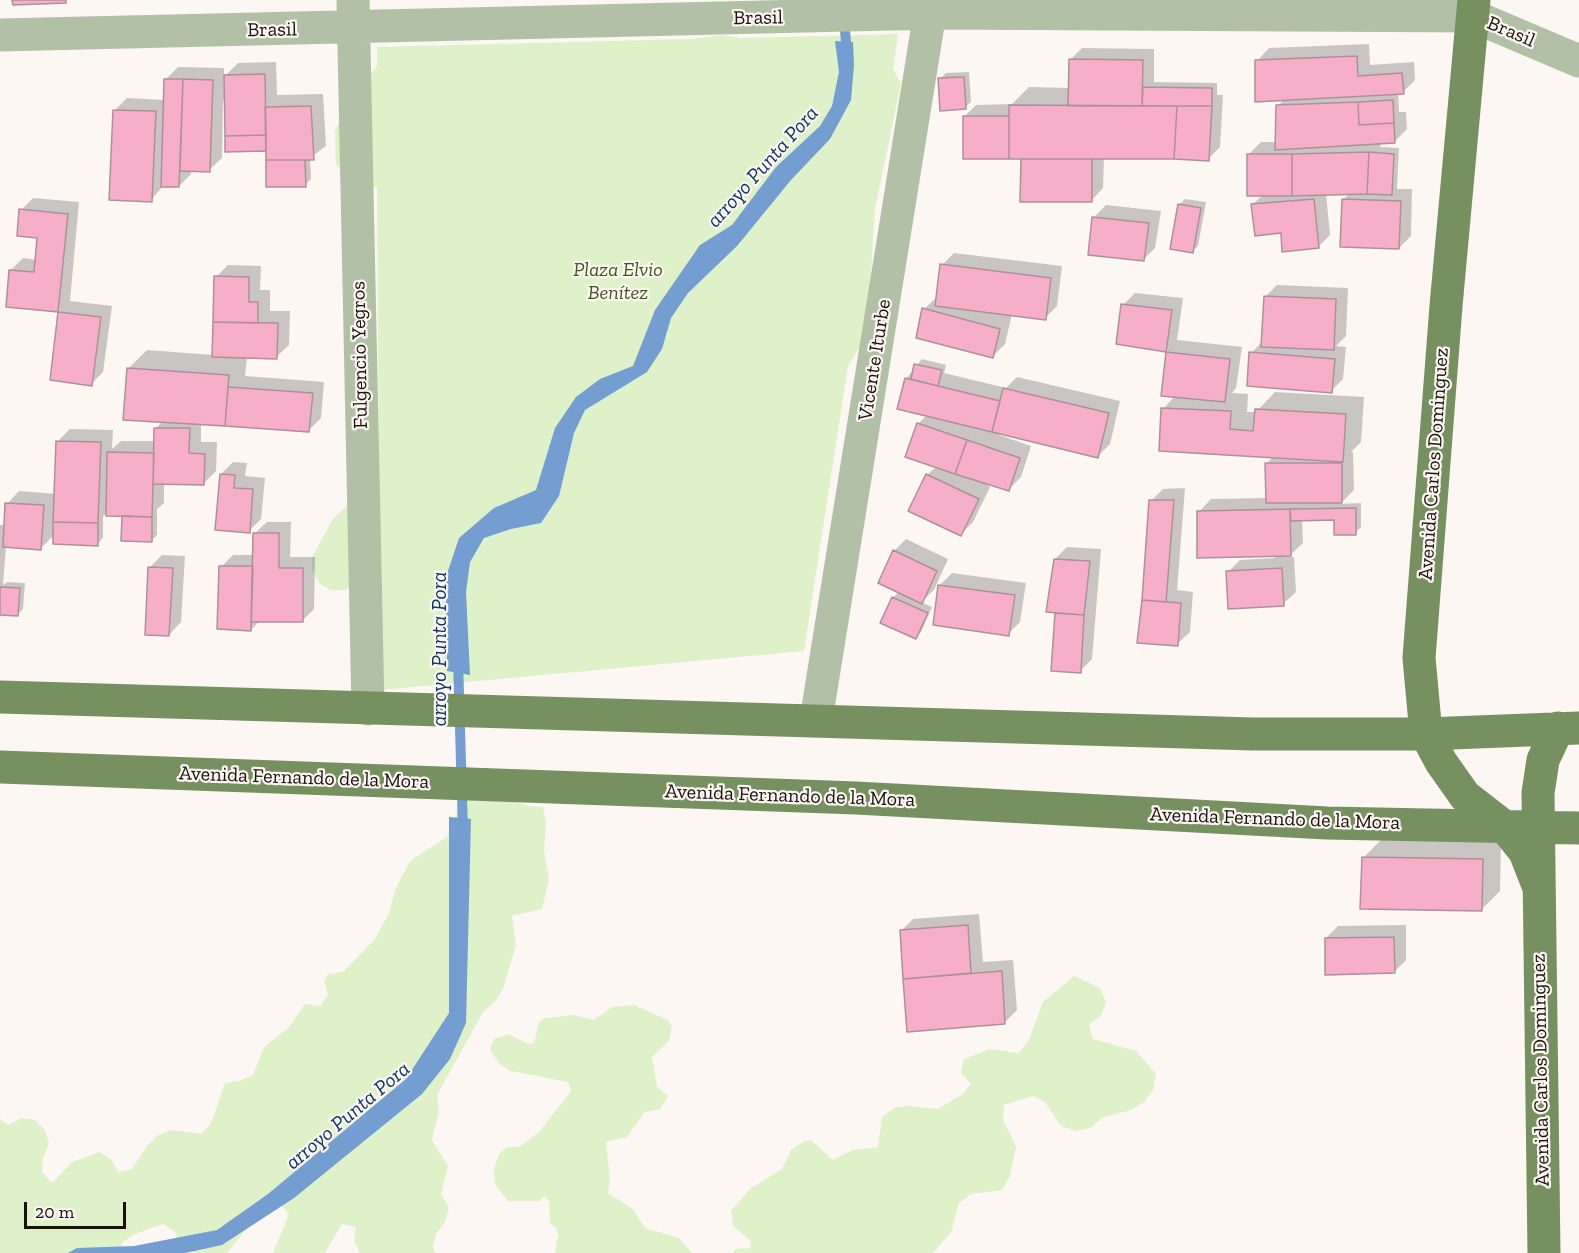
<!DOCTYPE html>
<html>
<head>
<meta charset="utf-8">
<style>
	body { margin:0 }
	#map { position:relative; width:1579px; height:1253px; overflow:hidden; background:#fcf7f3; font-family:"Zilla Slab",serif }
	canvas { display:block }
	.scale { position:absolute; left:24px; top:1202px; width:102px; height:27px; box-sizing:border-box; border:3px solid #1a110a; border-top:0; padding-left:8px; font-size:18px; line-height:21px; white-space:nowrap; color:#1a110a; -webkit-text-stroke:4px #fcf7f3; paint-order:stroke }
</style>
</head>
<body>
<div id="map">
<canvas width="1579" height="1253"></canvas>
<div class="scale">20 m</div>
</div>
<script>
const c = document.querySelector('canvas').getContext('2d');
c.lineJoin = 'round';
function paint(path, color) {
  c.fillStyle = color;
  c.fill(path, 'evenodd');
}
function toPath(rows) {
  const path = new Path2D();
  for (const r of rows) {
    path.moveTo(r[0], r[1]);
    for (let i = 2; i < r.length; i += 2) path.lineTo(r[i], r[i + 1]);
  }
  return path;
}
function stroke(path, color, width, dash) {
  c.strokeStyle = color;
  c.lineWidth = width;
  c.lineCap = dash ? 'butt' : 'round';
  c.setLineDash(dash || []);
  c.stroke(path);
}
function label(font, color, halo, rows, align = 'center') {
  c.font = font + ' "Zilla Slab",serif';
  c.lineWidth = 4.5;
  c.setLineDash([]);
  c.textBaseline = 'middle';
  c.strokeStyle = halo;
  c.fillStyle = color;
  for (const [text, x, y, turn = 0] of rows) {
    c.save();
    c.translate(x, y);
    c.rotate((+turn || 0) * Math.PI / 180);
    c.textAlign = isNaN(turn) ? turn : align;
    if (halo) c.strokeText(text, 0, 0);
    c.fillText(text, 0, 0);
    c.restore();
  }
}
paint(toPath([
	[898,34,893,69,901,83,875,209,867,335,848,366,804,651,380,690,379,573,345,590,331,590,320,584,312,571,312,557,333,519,356,497,379,487,377,187,371,187,346,175,336,165,335,131,347,104,377,66,377,47,691,39,723,35,740,38],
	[460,797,515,801,529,806,543,807,546,823,544,851,549,880,542,909,512,916,516,945,503,989,495,1002,483,1012,437,1095,439,1111,432,1140,448,1166,441,1195,449,1207,445,1222,436,1234,433,1248,436,1253,360,1253,354,1242,356,1227,342,1224,325,1253,273,1253,289,1214,279,1203,265,1205,227,1253,194,1253,180,1245,175,1232,163,1224,135,1234,123,1242,117,1253,0,1253,0,1119,9,1125,21,1118,35,1120,45,1130,49,1144,43,1158,42,1172,52,1183,72,1162,99,1152,111,1159,118,1172,132,1169,147,1146,158,1135,171,1130,201,1134,211,1124,225,1083,239,1081,253,1075,264,1047,288,1028,305,1004,320,1006,328,995,324,981,328,974,343,972,375,939,388,915,396,888,410,861,447,837,453,825],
	[1074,976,1100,988,1106,1002,1101,1016,1089,1024,1093,1039,1136,1051,1156,1074,1153,1090,1144,1102,1131,1110,1102,1118,1090,1128,1076,1131,1061,1126,1045,1102,1033,1096,1004,1105,1003,1120,1016,1146,1010,1176,1002,1190,971,1194,959,1203,951,1232,933,1253,733,1253,735,1249,750,1248,751,1241,733,1226,731,1211,750,1189,782,1169,791,1150,804,1141,811,1140,833,1160,853,1150,878,1147,882,1117,894,1108,909,1106,937,1109,962,1095,971,1084,961,1073,964,1059,990,1049,1018,1053,1028,1042,1043,1002],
	[634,1005,668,1020,672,1026,669,1041,652,1057,657,1087,668,1096,660,1109,645,1112,627,1137,606,1142,610,1179,608,1193,633,1209,645,1228,679,1238,692,1253,555,1253,558,1235,556,1228,550,1223,549,1201,545,1196,539,1201,508,1201,495,1184,494,1169,499,1154,507,1147,519,1147,539,1132,571,1091,568,1082,511,1071,500,1064,491,1052,491,1045,494,1039,509,1034,528,1044,534,1043,539,1022,545,1018,574,1015,594,1020,612,1007]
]), '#def1c8');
paint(toPath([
	[835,41,853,42,854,65,851,100,830,139,791,180,737,246,688,293,671,318,662,349,647,372,585,410,574,433,559,496,541,523,511,529,484,538,470,562,466,592,470,675,447,671,446,577,459,538,494,508,536,490,555,428,576,397,600,379,633,366,655,310,700,245,732,225,776,167,820,126,832,106,839,72],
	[449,817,471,819,466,1023,450,1059,422,1094,294,1198,222,1245,185,1253,68,1253,77,1248,134,1246,217,1230,268,1194,406,1079,449,1013]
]), '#749ed2');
paint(toPath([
	[1369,44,1370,65,1414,62,1415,80,1403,92,1398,92,1399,112,1406,112,1407,129,1395,141,1381,142,1380,147,1399,148,1397,189,1412,189,1411,236,1399,248,1343,200,1350,193,1326,193,1330,235,1318,247,1282,231,1252,205,1264,194,1248,155,1261,142,1277,142,1278,106,1284,99,1257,61,1269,48],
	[1082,48,1154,49,1154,82,1217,83,1217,95,1223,95,1220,147,1208,159,1104,157,1103,188,1091,201,1022,160,964,117,976,105,1012,104,1029,87,1070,88,1070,60],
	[276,62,277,95,323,94,326,146,310,158,311,179,305,185,223,100,222,158,209,170,191,170,191,174,179,186,163,186,151,200,115,110,127,98,165,100,166,79,178,67,224,68,224,77,238,63],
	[969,72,971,102,965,107,940,79,946,73],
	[33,198,79,202,70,301,112,306,103,372,91,384,51,379,60,311,7,306,10,271,23,258,37,260,39,237,21,210],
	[1185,199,1206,202,1198,246,1192,251,1179,205],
	[1106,205,1161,211,1155,248,1143,260,1094,217],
	[954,253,1062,266,1057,306,1045,318,1012,314,1005,344,993,356,924,309,937,297,942,265],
	[228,265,261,266,260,290,270,290,270,311,290,311,289,345,276,357,247,357,245,376,324,382,321,418,309,430,201,423,201,442,217,442,216,471,204,483,164,482,164,503,157,509,157,535,151,541,124,515,108,512,103,516,103,538,97,544,55,534,41,548,6,546,3,585,7,582,25,583,23,609,17,615,0,614,0,525,5,525,7,504,19,491,56,494,58,441,70,429,113,430,112,449,121,441,155,441,156,428,163,421,128,369,147,350,213,355,216,277],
	[1277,285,1348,288,1346,336,1336,346,1346,347,1343,379,1331,391,1251,353,1263,341,1265,297],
	[1135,293,1183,298,1177,340,1242,347,1236,388,1232,393,1248,394,1247,412,1256,412,1275,392,1364,397,1361,442,1351,452,1353,452,1354,490,1340,504,1361,503,1361,527,1355,533,1336,519,1302,519,1303,543,1288,557,1294,557,1296,592,1283,604,1228,572,1240,560,1275,558,1275,555,1199,512,1211,499,1267,498,1267,463,1274,456,1163,409,1175,396,1163,395,1168,351,1118,343,1123,305],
	[922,359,946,365,944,373,1006,388,1017,377,1120,401,1110,444,1097,457,1000,433,999,435,1031,446,1021,477,1009,489,980,480,990,487,973,522,961,534,927,475,937,466,918,424,927,415,906,379],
	[233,462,247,463,245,476,265,478,261,519,249,531,221,474],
	[1185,488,1177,590,1193,592,1190,632,1177,644,1139,642,1151,501,1163,489],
	[267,522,291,522,290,557,315,557,314,609,302,621,260,620,251,630,221,567,233,555,254,555,254,534],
	[906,539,948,559,934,590,921,602,932,607,921,632,915,637,893,598,899,591,894,551],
	[1067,547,1101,549,1092,659,1080,671,1053,670,1057,612,1055,559],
	[162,555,185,556,181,622,169,635,150,567],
	[952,573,1026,583,1020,622,1008,634,940,585],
	[1381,840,1501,841,1500,891,1482,909,1363,858],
	[979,914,983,962,1013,960,1017,1010,1005,1022,908,1030,901,931,913,919],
	[1406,925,1406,960,1394,972,1326,938,1338,926]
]), '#0003');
stroke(toPath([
	[844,18,847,54],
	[458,660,463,830]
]), '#749ed2', 10);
const building = toPath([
	[12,0,66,0,66,3,13,5,12,0],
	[1357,56,1358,76,1402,73,1404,94,1255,102,1255,60,1357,56],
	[1069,59,1143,60,1142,106,1068,106,1069,59],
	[265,74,266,135,225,136,224,75,265,74],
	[964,77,966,109,940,111,938,78,964,77],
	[164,79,183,79,179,187,161,187,164,79],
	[183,79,213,80,210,172,180,171,183,79],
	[1143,87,1212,88,1212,106,1142,106,1143,87],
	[1393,100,1394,123,1359,125,1358,102,1393,100],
	[1358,102,1359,125,1394,123,1395,143,1275,150,1276,105,1358,102],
	[1009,105,1177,106,1174,159,1009,159,1009,105],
	[311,106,314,160,266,160,265,107,311,106],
	[1177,106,1212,106,1209,161,1174,159,1177,106],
	[113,110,156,111,152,202,109,200,113,110],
	[963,116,1009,116,1009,159,963,159,963,116],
	[266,135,266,151,225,152,225,136,266,135],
	[1369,152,1367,194,1292,196,1292,154,1369,152],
	[1369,152,1394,154,1392,195,1367,194,1369,152],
	[1247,154,1292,154,1292,196,1247,196,1247,154],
	[1021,159,1092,159,1092,202,1020,202,1021,159],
	[266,160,305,160,306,187,266,187,266,160],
	[1314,199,1319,248,1282,252,1281,233,1255,236,1251,204,1314,199],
	[1342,199,1401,201,1399,249,1340,247,1342,199],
	[1178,204,1201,208,1193,253,1170,249,1178,204],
	[19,209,68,214,58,312,6,307,9,270,34,272,37,238,17,236,19,209],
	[1092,217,1149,223,1144,261,1088,255,1092,217],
	[940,264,1051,278,1046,320,935,306,940,264],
	[214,276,249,277,249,302,258,302,258,323,213,322,214,276],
	[1264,296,1336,299,1334,350,1261,347,1264,296],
	[1121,304,1172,310,1166,352,1116,344,1121,304],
	[922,308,1000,329,993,358,916,338,922,308],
	[58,312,101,317,92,386,50,380,58,312],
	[213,322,278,323,277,359,212,357,213,322],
	[1166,352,1230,359,1225,402,1161,396,1166,352],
	[1249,352,1335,359,1332,393,1247,386,1249,352],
	[914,364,942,370,938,386,911,379,914,364],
	[127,368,229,375,225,426,123,420,127,368],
	[905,378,1000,401,992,432,897,409,905,378],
	[228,387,313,393,309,432,225,426,228,387],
	[1003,388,1109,413,1098,458,992,432,1003,388],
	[1161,408,1231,411,1230,429,1253,431,1255,409,1346,414,1343,462,1159,451,1161,408],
	[917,423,967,440,955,474,905,457,917,423],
	[154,428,190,428,189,453,205,454,204,485,153,484,154,428],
	[967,440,1020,458,1009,491,955,474,967,440],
	[56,441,101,442,98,523,53,522,56,441],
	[107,452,154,453,152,517,106,516,107,452],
	[1265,463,1342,463,1342,503,1266,503,1265,463],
	[220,474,235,475,234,488,253,489,250,533,215,530,220,474],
	[926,474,979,499,961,536,908,511,926,474],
	[1149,500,1174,500,1166,602,1142,600,1149,500],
	[5,503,44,505,41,550,3,547,5,503],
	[1356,508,1356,535,1334,535,1334,520,1291,521,1290,509,1356,508],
	[1290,509,1291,556,1197,558,1197,511,1290,509],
	[122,516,152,517,152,542,121,541,122,516],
	[53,522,98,523,98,546,53,544,53,522],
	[253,533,279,533,279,568,303,568,303,622,251,622,253,533],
	[893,550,937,571,922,604,878,583,893,550],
	[1054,559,1090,561,1084,615,1046,612,1054,559],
	[219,566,253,566,251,631,217,629,219,566],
	[148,567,173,568,169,636,145,635,148,567],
	[1282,568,1284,606,1228,609,1226,571,1282,568],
	[938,585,1015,595,1009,636,933,625,938,585],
	[0,587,20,588,18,616,0,615,0,587],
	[892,597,928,613,916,639,880,623,892,597],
	[1142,600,1181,603,1178,646,1137,643,1142,600],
	[1055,613,1084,615,1081,673,1051,671,1055,613],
	[1362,857,1483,859,1482,911,1360,909,1362,857],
	[968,925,971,973,903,979,900,930,968,925],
	[1394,937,1395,973,1325,975,1325,938,1394,937],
	[1002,971,1005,1024,907,1032,903,979,1002,971]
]);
paint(building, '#f7afc9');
stroke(building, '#ae909a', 1.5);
stroke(toPath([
	[353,0,368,709],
	[0,35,932,13,1473,16,1579,61],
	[816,720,932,0]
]), '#b2c0a5', 33);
stroke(toPath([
	[1474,0,1446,306,1419,658,1426,734,1441,762,1465,796,1505,827,1525,852,1539,888],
	[0,697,1253,734,1426,734,1579,728],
	[0,767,856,798,1327,823,1579,828],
	[1544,1253,1538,793,1543,760,1558,728]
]), '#77905f', 33);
label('20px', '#1a110a', '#fcf7f3', [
	["Brasil",758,18,-1],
	["Brasil",272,30,-1],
	["Brasil",1511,32,23],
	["Fulgencio Yegros",360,355,-91],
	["Vicente Iturbe",875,360,-81],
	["Avenida Carlos Dominguez",1434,464,-86],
	["Avenida Fernando de la Mora",304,778,2],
	["Avenida Fernando de la Mora",790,796,2],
	["Avenida Fernando de la Mora",1275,819,2],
	["Avenida Carlos Dominguez",1541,1070,-91]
]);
label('italic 20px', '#3f5715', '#fcf7f3', [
	["Plaza Elvio",618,270],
	["Benítez",618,293]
]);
label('italic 21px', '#0a3565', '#fcf7f3', [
	["arroyo Punta Pora",763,167,-48],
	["arroyo Punta Pora",440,649,-90],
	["arroyo Punta Pora",348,1116,-40]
]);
</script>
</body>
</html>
